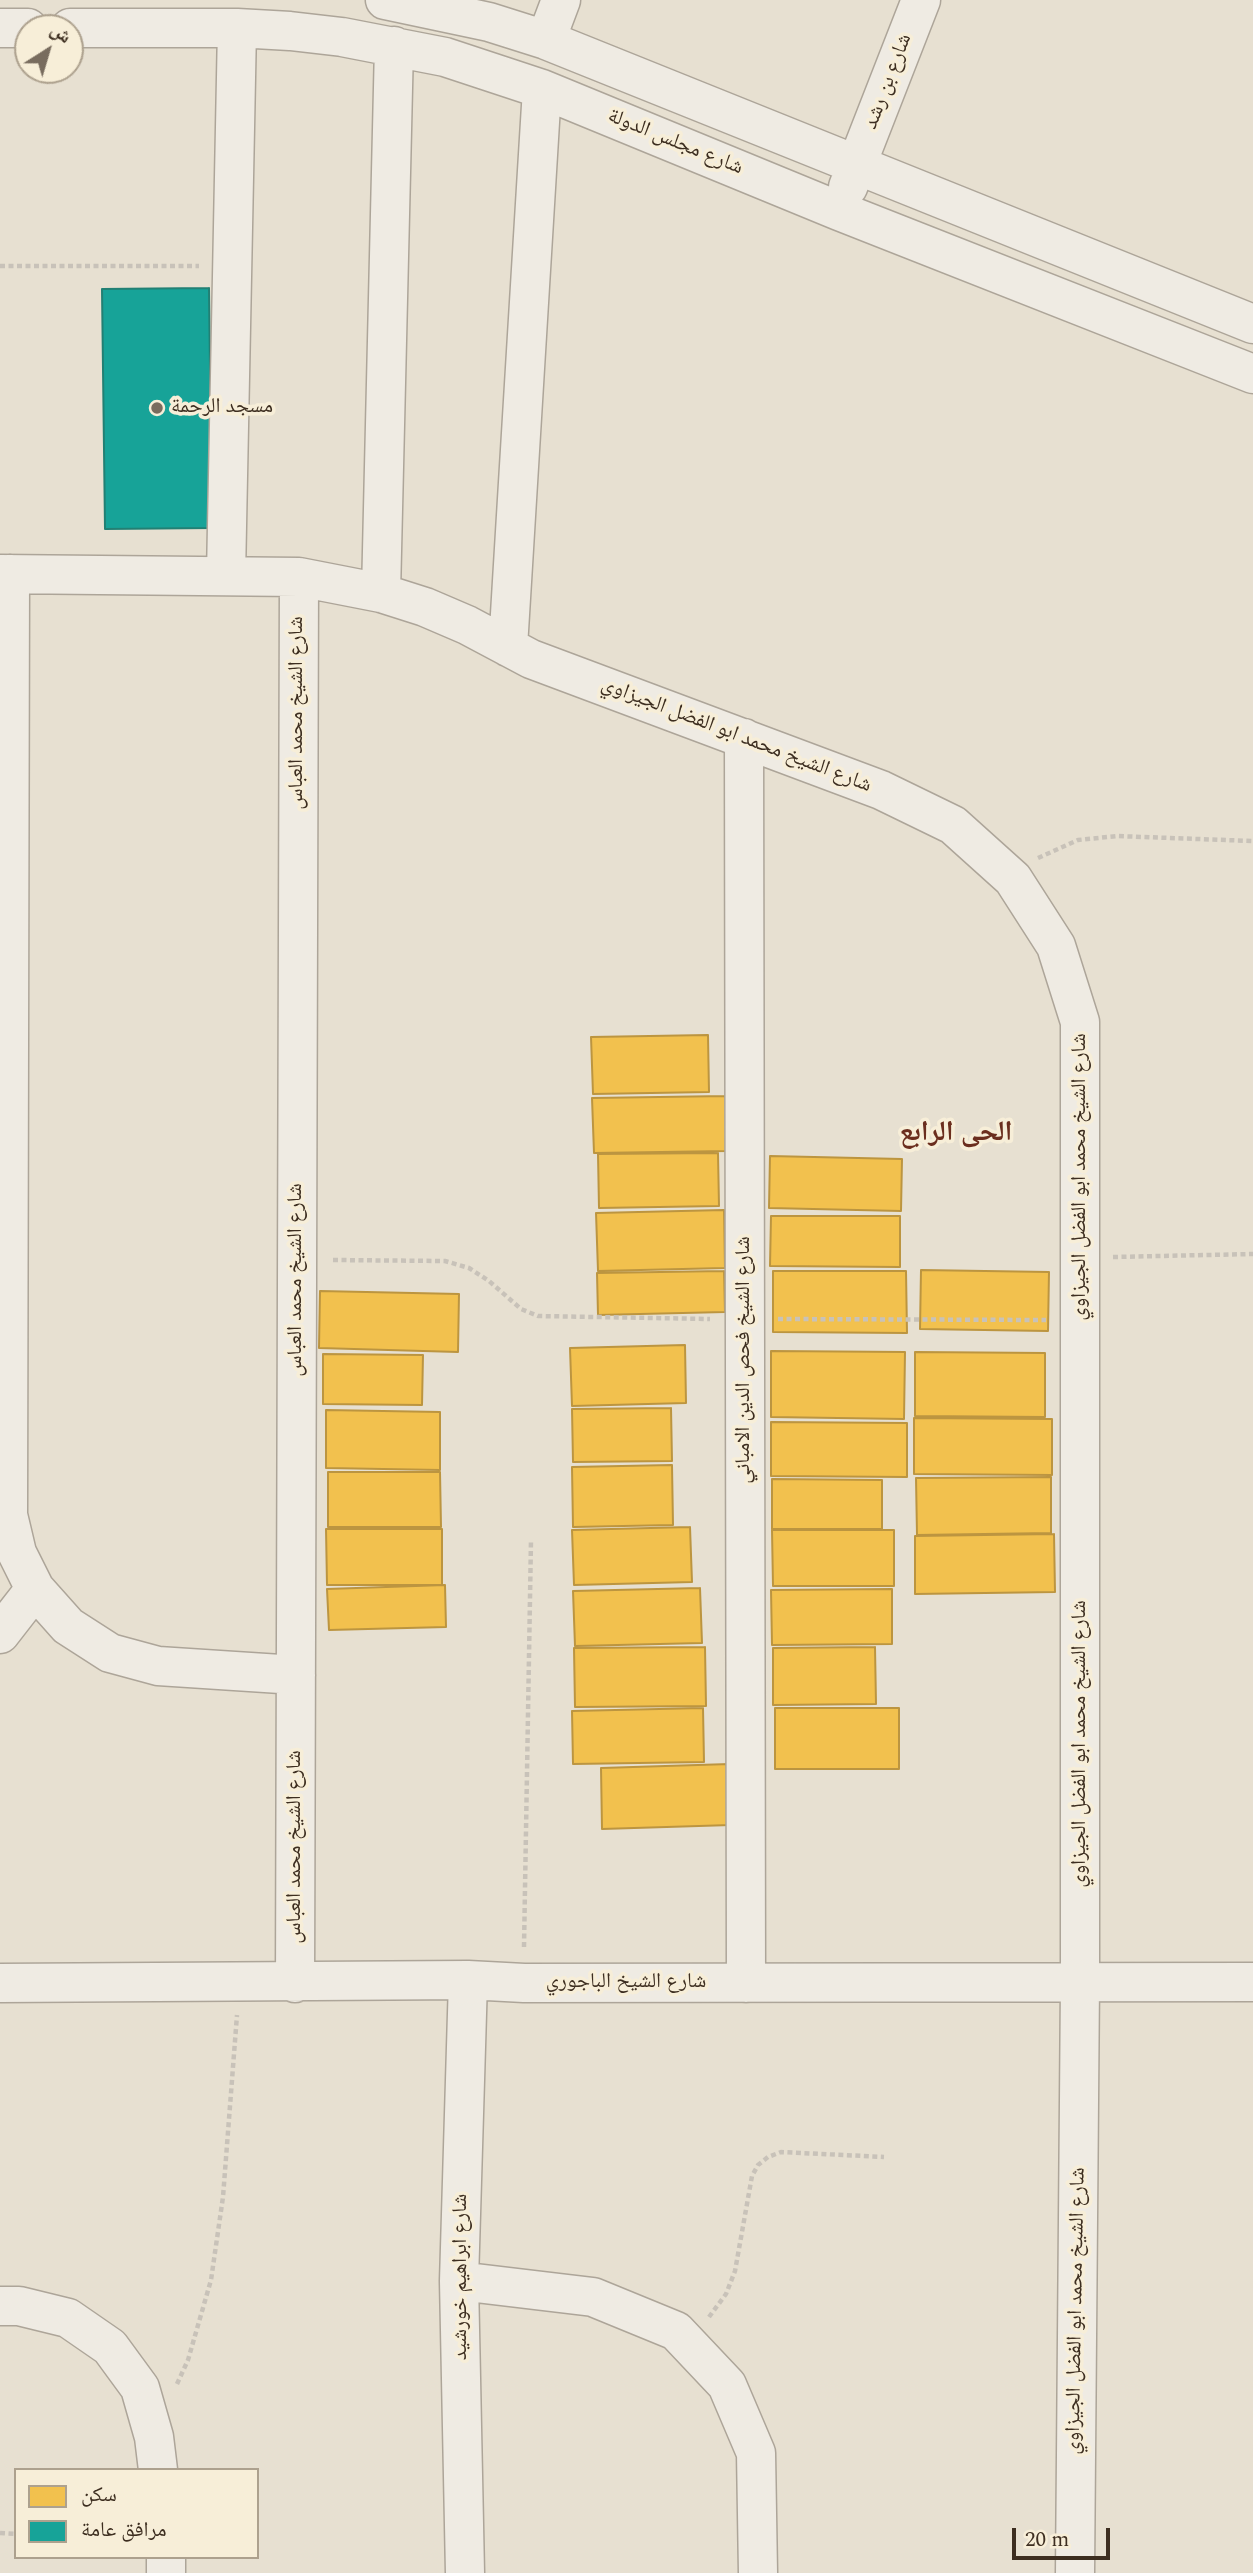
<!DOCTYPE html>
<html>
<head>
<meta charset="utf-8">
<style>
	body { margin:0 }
	#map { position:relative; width:1253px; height:2573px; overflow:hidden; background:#e7e0d1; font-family:Spectral,"Noto Naskh Arabic",serif }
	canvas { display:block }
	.legend { position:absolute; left:14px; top:2468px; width:245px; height:91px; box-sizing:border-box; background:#f7eed8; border:2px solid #ada18e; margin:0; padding:9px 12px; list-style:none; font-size:21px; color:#3d2e20 }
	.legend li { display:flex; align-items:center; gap:14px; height:35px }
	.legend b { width:35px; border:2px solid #ada18e }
	.north { position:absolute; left:14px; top:14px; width:70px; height:70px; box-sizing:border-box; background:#f7eed8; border:2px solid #ada18e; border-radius:50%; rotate:37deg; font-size:19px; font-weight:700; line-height:28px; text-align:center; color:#3d2e20 }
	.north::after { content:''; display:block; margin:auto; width:24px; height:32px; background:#786c5e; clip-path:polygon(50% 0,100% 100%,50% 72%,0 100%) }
	.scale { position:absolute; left:1012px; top:2528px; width:98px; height:32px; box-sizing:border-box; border:4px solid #3d2e20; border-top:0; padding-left:9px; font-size:21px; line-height:24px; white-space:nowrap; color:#3d2e20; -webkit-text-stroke:5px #f7eed8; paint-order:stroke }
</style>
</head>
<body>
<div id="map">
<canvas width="1253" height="2573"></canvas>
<ul class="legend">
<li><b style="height:19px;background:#f2c14e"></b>سكن</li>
<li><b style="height:19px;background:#17a398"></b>مرافق عامة</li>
</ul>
<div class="north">ش</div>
<div class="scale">20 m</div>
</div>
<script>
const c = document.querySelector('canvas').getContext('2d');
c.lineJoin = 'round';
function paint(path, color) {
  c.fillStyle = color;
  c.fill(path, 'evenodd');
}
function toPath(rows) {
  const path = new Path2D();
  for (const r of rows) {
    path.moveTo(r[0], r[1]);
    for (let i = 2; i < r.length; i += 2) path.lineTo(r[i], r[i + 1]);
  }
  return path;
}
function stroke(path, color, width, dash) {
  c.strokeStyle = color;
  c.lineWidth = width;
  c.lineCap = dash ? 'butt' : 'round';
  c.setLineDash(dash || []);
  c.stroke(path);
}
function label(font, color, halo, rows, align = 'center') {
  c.font = font + ' Spectral,"Noto Naskh Arabic",serif';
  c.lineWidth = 7;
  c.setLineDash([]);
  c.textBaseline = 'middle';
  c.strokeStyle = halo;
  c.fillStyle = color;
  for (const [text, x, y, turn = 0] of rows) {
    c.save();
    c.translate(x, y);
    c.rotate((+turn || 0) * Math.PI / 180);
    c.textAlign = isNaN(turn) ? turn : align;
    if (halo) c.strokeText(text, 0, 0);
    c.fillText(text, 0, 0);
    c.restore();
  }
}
const homes = toPath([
	[708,1035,709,1092,593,1094,591,1037,708,1035],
	[726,1096,728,1151,594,1153,592,1098,726,1096],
	[718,1153,719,1206,599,1208,598,1154,718,1153],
	[770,1156,902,1159,901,1211,769,1208,770,1156],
	[724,1210,725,1268,598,1271,596,1213,724,1210],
	[771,1216,900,1216,900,1267,770,1266,771,1216],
	[921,1270,1049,1272,1048,1331,920,1329,921,1270],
	[724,1271,725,1312,598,1315,597,1273,724,1271],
	[773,1271,906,1271,907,1333,773,1332,773,1271],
	[320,1291,459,1294,458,1352,319,1348,320,1291],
	[685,1345,686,1403,572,1406,570,1348,685,1345],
	[771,1351,905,1352,904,1419,771,1417,771,1351],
	[915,1352,1045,1353,1045,1417,915,1416,915,1352],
	[323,1354,423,1355,422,1405,323,1404,323,1354],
	[671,1408,672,1461,573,1462,572,1409,671,1408],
	[326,1410,440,1412,440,1470,326,1468,326,1410],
	[914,1418,1052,1419,1052,1475,914,1474,914,1418],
	[771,1422,907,1423,907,1477,771,1476,771,1422],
	[672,1465,673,1525,573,1527,572,1467,672,1465],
	[328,1472,440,1472,441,1527,328,1527,328,1472],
	[1051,1477,1051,1533,917,1535,916,1478,1051,1477],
	[772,1479,882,1480,882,1529,772,1529,772,1479],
	[690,1527,692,1582,574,1585,572,1530,690,1527],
	[326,1529,442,1529,442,1585,327,1585,326,1529],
	[772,1530,894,1530,894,1586,773,1586,772,1530],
	[1054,1534,1055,1592,915,1594,915,1536,1054,1534],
	[445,1585,446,1627,329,1630,327,1589,445,1585],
	[700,1588,702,1643,575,1646,573,1591,700,1588],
	[892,1589,892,1644,772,1645,771,1590,892,1589],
	[705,1647,706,1706,575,1707,574,1648,705,1647],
	[875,1647,876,1704,773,1705,773,1648,875,1647],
	[703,1708,704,1762,573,1764,572,1711,703,1708],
	[775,1708,899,1708,899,1769,775,1769,775,1708],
	[730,1764,731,1825,602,1829,601,1768,730,1764]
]);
paint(homes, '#f2c14e');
stroke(homes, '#bc9540', 2);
const public = toPath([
	[209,288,212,528,105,529,102,289,209,288]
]);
paint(public, '#17a398');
stroke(public, '#228074', 2);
const minor = toPath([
	[385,0,489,22,546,40,1253,324],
	[0,28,28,28],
	[70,28,237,28,290,31,342,37,445,57,542,89,839,211,1253,374],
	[546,40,561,0],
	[848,187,921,0],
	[0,574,299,577,381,593,425,607,467,625,531,659,881,790,953,825,1013,879,1056,946,1080,1022,1080,1982,1075,2573],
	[10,574,8,1515,17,1553,35,1589,68,1626,110,1653,158,1666,296,1675],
	[226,575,237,28],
	[381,593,394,46],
	[508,647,542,89],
	[744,738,746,1983],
	[0,1634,35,1589],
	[0,1983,468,1980,524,1983,1253,1982],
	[295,1983,299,577],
	[459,2281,593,2297,676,2331,727,2385,756,2453,758,2573],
	[0,2306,19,2306,68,2318,110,2347,140,2388,154,2437,158,2470],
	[166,2573,166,2557],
	[465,2573,459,2281,468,1980]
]);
stroke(minor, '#ada599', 41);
stroke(toPath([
	[0,266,199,266],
	[1038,858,1078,840,1117,836,1253,841],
	[1113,1257,1253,1254],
	[333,1260,445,1261,469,1268,489,1281,521,1309,538,1316,710,1319],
	[778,1319,1046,1320],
	[524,1947,531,1540],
	[709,2317,726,2294,735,2271,752,2176,758,2165,768,2157,781,2152,884,2157],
	[177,2384,188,2360,211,2280,223,2197,237,2015],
	[0,2533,16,2534]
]), '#c8c2b9', 4.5, [5, 3.5]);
stroke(minor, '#efebe3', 38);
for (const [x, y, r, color] of [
	[157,408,7,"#786c5e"]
]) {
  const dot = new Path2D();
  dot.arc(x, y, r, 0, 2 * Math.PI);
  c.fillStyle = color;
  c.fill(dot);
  stroke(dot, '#f7eed8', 2.5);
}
label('21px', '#3d2e20', '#f7eed8', [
	["شارع بن رشد",889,82,-69],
	["شارع مجلس الدولة",675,143,22],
	["شارع الشيخ محمد العباس",298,713,-90],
	["شارع الشيخ محمد ابو الفضل الجيزاوي",736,736,21],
	["شارع الشيخ محمد ابو الفضل الجيزاوي",1081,1177,-90],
	["شارع الشيخ محمد العباس",297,1280,-90],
	["شارع الشيخ فحص الدين الامباني",745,1360,-90],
	["شارع الشيخ محمد ابو الفضل الجيزاوي",1081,1744,-90],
	["شارع الشيخ محمد العباس",296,1847,-90],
	["شارع الشيخ الباجوري",626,1983],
	["شارع ابراهيم خورشيد",462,2277,-90],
	["شارع الشيخ محمد ابو الفضل الجيزاوي",1077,2311,-89]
]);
label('21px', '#3d2e20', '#f7eed8', [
	["مسجد الرحمة",171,408]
], 'left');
label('bold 28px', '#6b2e1e', '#f7eed8', [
	["الحى الرابع",956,1135]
]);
</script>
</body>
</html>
